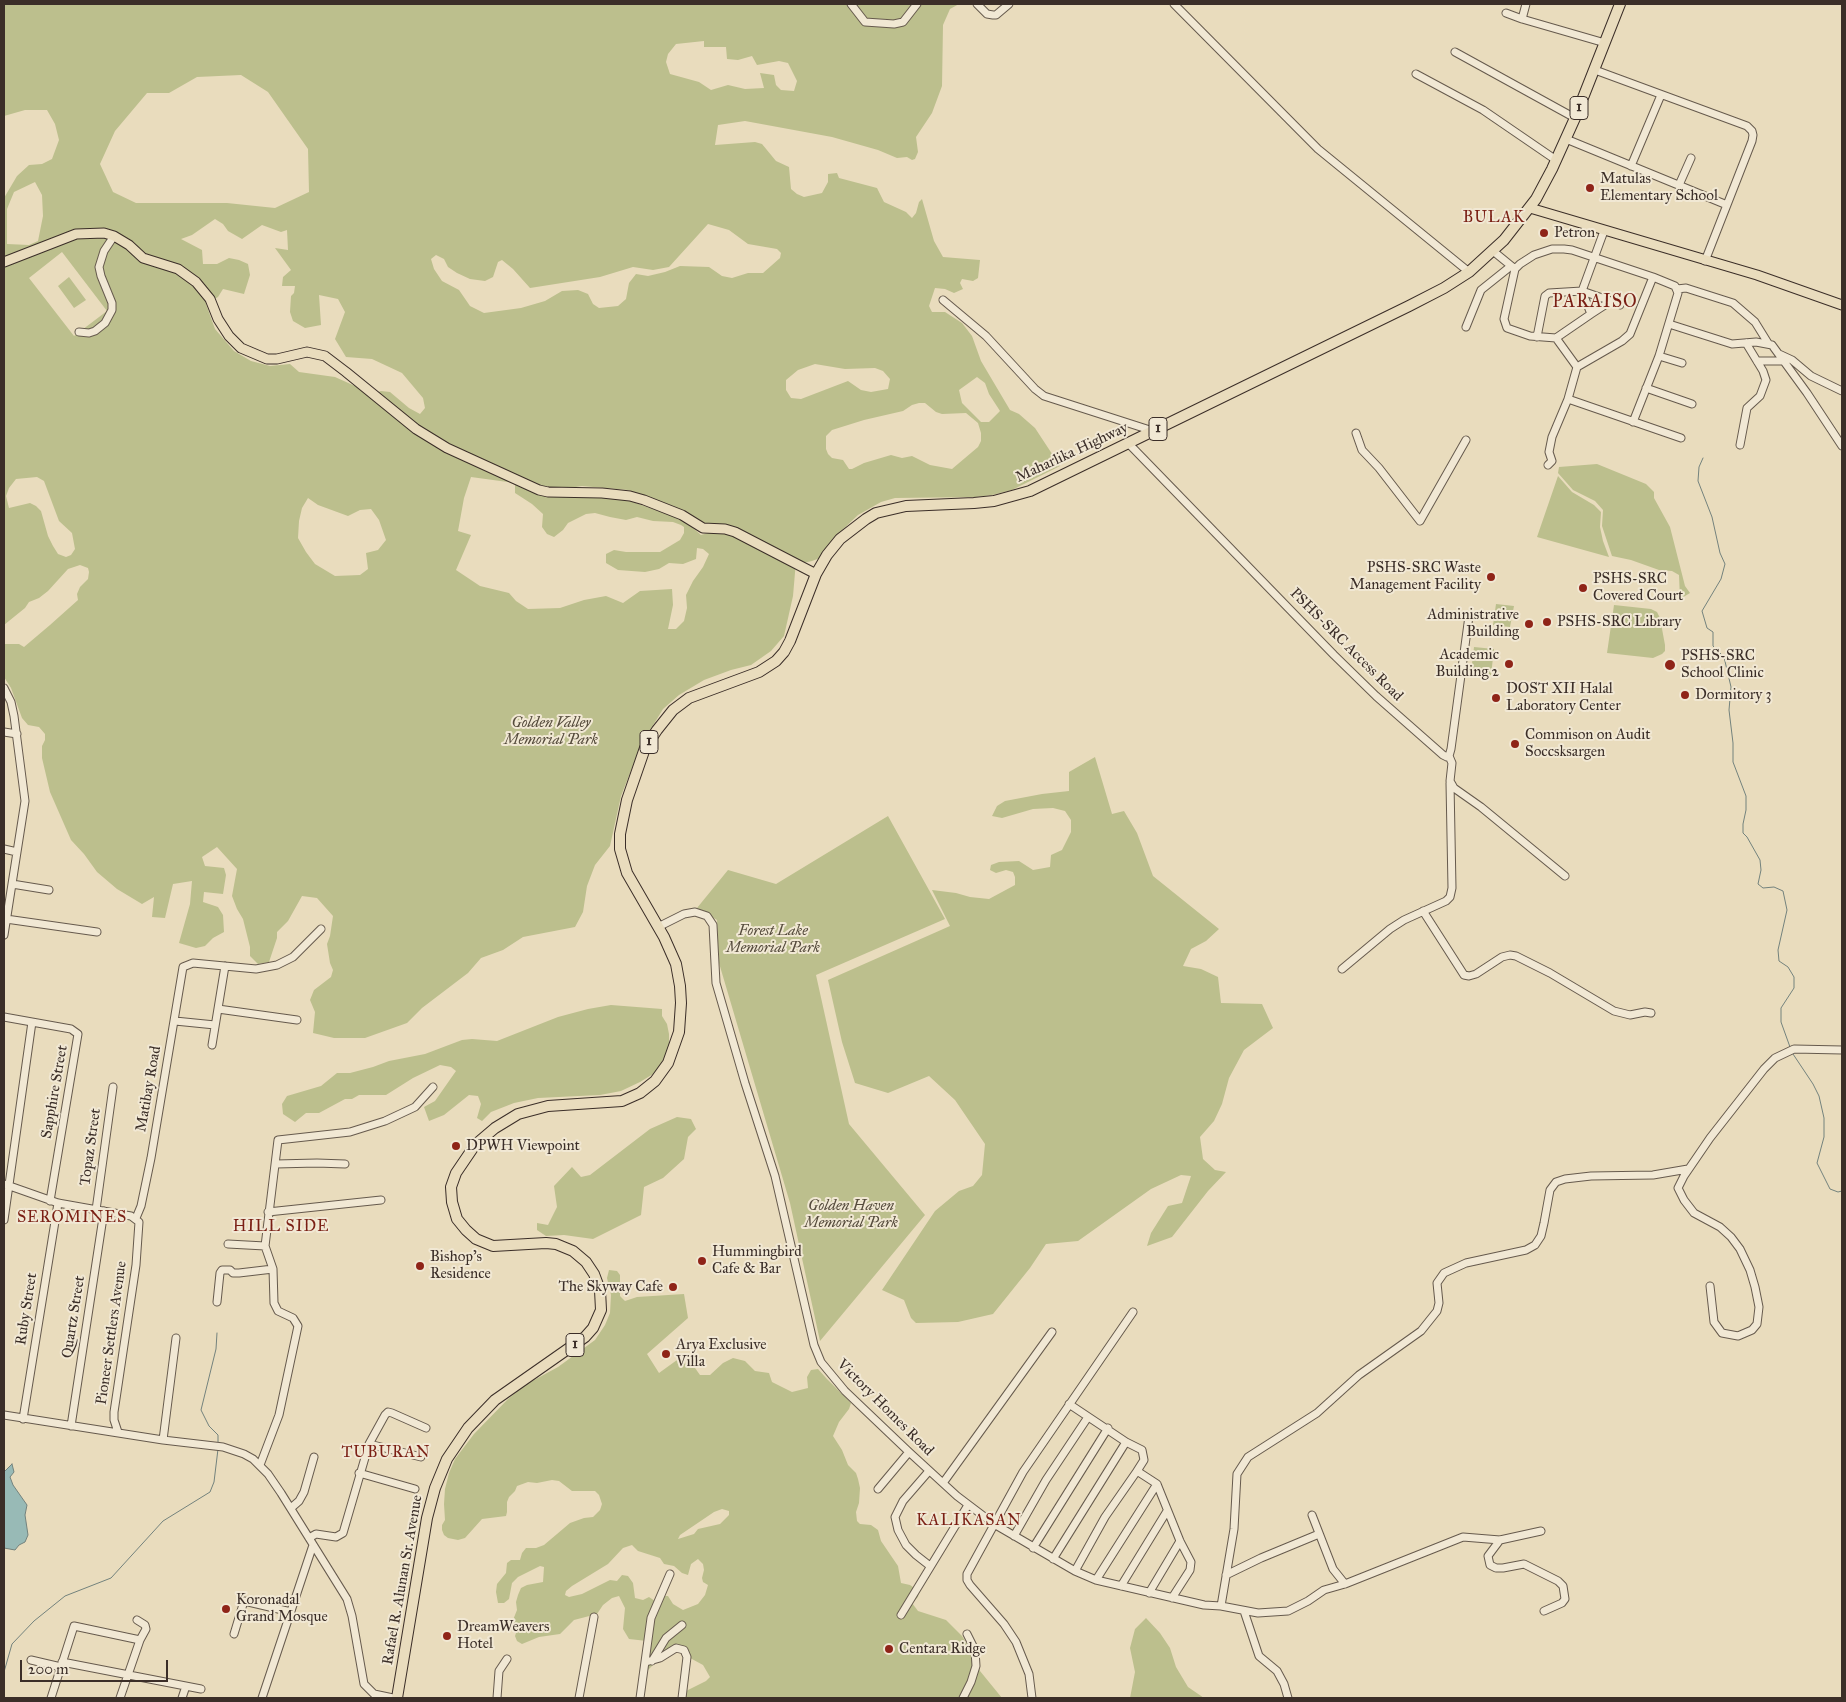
<!DOCTYPE html>
<html>
<head>
<meta charset="utf-8">
<style>
	body { margin:0 }
	#map { position:relative; width:1846px; height:1702px; overflow:hidden; background:#e9dcbd; font-family:"IM FELL Great Primer",serif }
	canvas { display:block }
	.frame { position:absolute; inset:0; border:5px solid #3b2e28; pointer-events:none }
	.scale { position:absolute; left:20px; top:1660px; width:148px; height:22px; box-sizing:border-box; border:2px solid #3b2e28; border-top:0; padding-left:6px; font-size:15px; line-height:18px; white-space:nowrap; color:#3b2e28; -webkit-text-stroke:4px #f1e8d4; paint-order:stroke }
</style>
</head>
<body>
<div id="map">
<canvas width="1846" height="1702"></canvas>
<div class="frame"></div>
<div class="scale">200 m</div>
</div>
<script>
const c = document.querySelector('canvas').getContext('2d');
c.lineJoin = 'round';
function paint(path, color) {
  c.fillStyle = color;
  c.fill(path, 'evenodd');
}
function toPath(rows) {
  const path = new Path2D();
  for (const r of rows) {
    path.moveTo(r[0], r[1]);
    for (let i = 2; i < r.length; i += 2) path.lineTo(r[i], r[i + 1]);
  }
  return path;
}
function stroke(path, color, width, dash) {
  c.strokeStyle = color;
  c.lineWidth = width;
  c.lineCap = dash ? 'butt' : 'round';
  c.setLineDash(dash || []);
  c.stroke(path);
}
function label(font, color, halo, rows, align = 'center') {
  c.font = font + ' "IM FELL Great Primer",serif';
  c.lineWidth = 4;
  c.setLineDash([]);
  c.textBaseline = 'middle';
  c.strokeStyle = halo;
  c.fillStyle = color;
  for (const [text, x, y, turn = 0] of rows) {
    c.save();
    c.translate(x, y);
    c.rotate((+turn || 0) * Math.PI / 180);
    c.textAlign = isNaN(turn) ? turn : align;
    if (halo) c.strokeText(text, 0, 0);
    c.fillText(text, 0, 0);
    c.restore();
  }
}
paint(toPath([
	[4,4,959,4,950,9,943,25,942,86,932,113,916,137,918,152,915,159,912,160,907,157,897,158,878,150,832,137,745,121,718,125,715,145,755,142,762,144,776,161,789,167,791,189,797,194,804,197,822,193,828,182,828,174,837,173,839,178,877,188,884,202,906,212,912,218,916,213,919,202,922,199,934,241,943,257,980,260,978,278,973,281,962,279,960,283,963,289,954,293,945,289,935,288,929,306,932,312,945,312,962,323,972,336,981,361,1010,410,1019,414,1035,428,1060,466,1012,490,992,495,976,497,895,498,881,502,858,515,836,536,820,558,812,561,803,563,796,561,793,596,784,636,771,651,751,665,731,670,704,680,679,695,663,709,641,745,621,796,610,846,595,865,587,886,583,912,575,927,523,937,503,950,481,958,468,973,422,1008,407,1023,365,1038,334,1038,313,1033,315,1012,310,1000,314,990,331,977,333,970,330,963,327,944,330,936,333,916,317,898,302,896,288,921,277,932,277,938,269,962,258,964,250,956,250,947,243,919,237,909,232,896,237,869,217,847,202,857,205,866,224,868,226,875,223,894,204,892,203,902,218,907,223,915,224,932,213,938,205,946,196,948,179,943,190,904,192,881,173,884,165,918,152,917,154,897,142,904,117,889,97,872,84,854,71,840,50,792,42,758,42,746,45,740,45,734,39,727,28,725,22,718,11,688,4,677,4,644,19,644,24,647,50,625,78,600,77,594,80,587,88,579,89,572,88,568,80,565,68,569,48,591,39,598,29,602,25,608,4,625,4,198,17,176,29,165,42,164,52,159,59,140,55,124,47,110,25,110,4,116],
	[704,41,704,47,726,47,727,59,738,60,752,56,757,65,779,61,788,63,797,81,794,91,781,90,776,85,774,75,760,73,764,88,745,89,728,85,711,90,699,82,670,74,666,62,668,54,676,44],
	[241,75,268,92,308,149,309,192,275,208,227,203,136,203,113,192,100,164,115,131,147,93,169,93,197,77],
	[35,182,42,195,43,216,38,241,29,245,7,244,7,209,14,192],
	[215,219,223,224,228,231,242,239,262,225,281,232,287,230,288,250,275,248,291,270,283,277,282,286,295,286,294,293,291,296,290,312,293,321,305,328,321,325,319,295,338,299,345,312,335,339,346,357,372,359,402,373,423,398,425,408,420,414,409,408,390,392,381,391,370,395,355,386,335,377,299,372,290,364,270,366,251,361,234,351,215,329,206,304,218,297,223,289,244,294,250,275,248,264,239,260,229,258,217,264,203,264,202,250,181,239,192,235],
	[708,224,729,230,748,244,777,249,781,253,780,258,763,273,748,273,732,278,722,276,709,267,680,266,665,272,648,276,636,274,629,283,626,299,618,306,599,308,593,304,588,294,578,290,562,291,545,301,521,308,484,313,470,306,459,290,442,281,434,269,431,259,436,255,444,259,448,267,457,273,470,279,485,281,493,277,498,262,502,260,513,269,530,288,600,277,633,267,653,270,669,267],
	[62,252,107,311,74,336,29,278],
	[815,364,845,369,875,368,883,371,890,379,888,389,871,392,861,390,848,381,801,399,791,398,786,390,786,380,798,370],
	[977,377,985,383,989,394,1000,411,989,422,981,422,962,403,959,390],
	[919,403,925,403,936,412,942,414,966,413,978,423,981,433,981,441,978,447,952,469,930,465,912,456,902,458,891,455,864,463,852,469,849,469,843,460,832,458,828,454,826,449,826,436,832,430,864,420,903,411,912,405],
	[37,477,44,481,59,521,72,533,75,549,71,555,66,557,58,554,53,546,48,536,41,511,36,506,30,503,9,508,6,496,9,488,16,479],
	[471,477,515,483,515,493,532,504,543,514,542,527,547,534,554,537,563,530,568,523,586,514,595,513,610,517,626,520,637,517,653,521,673,522,681,525,684,527,684,533,680,540,660,552,626,552,614,550,606,554,606,563,618,570,645,572,659,569,669,563,683,564,696,559,697,548,703,549,709,554,703,567,693,581,686,595,687,608,684,621,676,629,668,629,673,605,672,589,640,591,623,603,606,596,584,600,560,608,528,609,516,601,509,593,480,586,456,570,471,535,458,531,464,498],
	[538,485,563,489,582,486,628,490,673,506,701,522,708,533,701,535,684,520,613,495,565,497,541,493],
	[308,498,318,505,348,516,360,510,371,509,379,520,386,540,378,550,366,553,368,569,360,575,335,576,315,564,306,552,298,538,299,521,302,508],
	[69,277,86,300,74,308,58,286],
	[1597,464,1646,484,1654,492,1654,498,1670,527,1685,586,1690,593,1680,599,1679,575,1672,571,1659,570,1631,560,1612,556,1602,526,1603,510,1595,501,1573,490,1558,473,1559,467],
	[1558,476,1572,492,1594,505,1601,512,1600,527,1603,541,1609,557,1537,537],
	[1496,604,1514,606,1510,627,1493,625],
	[1614,605,1651,609,1657,612,1660,618,1665,645,1665,651,1662,654,1653,658,1607,653],
	[1474,647,1494,649,1491,675,1471,672],
	[1095,757,1112,814,1124,811,1137,833,1153,876,1219,929,1206,941,1191,949,1183,966,1201,969,1218,977,1221,1003,1262,1004,1273,1028,1244,1050,1229,1078,1222,1104,1214,1121,1200,1137,1203,1159,1215,1170,1226,1172,1208,1191,1172,1237,1147,1246,1151,1233,1168,1206,1182,1203,1191,1176,1181,1175,1151,1189,1078,1241,1046,1244,1030,1268,993,1314,958,1322,916,1323,911,1318,904,1300,882,1290,935,1211,959,1191,973,1186,982,1175,985,1144,955,1100,929,1076,888,1093,855,1083,842,1042,828,980,950,926,932,890,956,893,970,897,989,899,1015,885,1015,877,1013,872,1006,870,996,873,990,870,991,865,999,862,1019,861,1033,870,1050,867,1051,855,1062,850,1071,832,1071,820,1065,811,1053,808,1033,809,1002,818,992,816,997,806,1005,801,1042,794,1069,791,1069,772],
	[888,816,945,919,816,975,849,1124,925,1215,820,1341,790,1203,719,963,717,920,697,908,728,870,776,884],
	[611,1005,662,1009,662,1016,667,1024,669,1034,669,1047,658,1071,640,1082,621,1091,600,1095,538,1098,514,1103,491,1112,482,1121,477,1118,481,1104,478,1096,469,1095,444,1115,429,1121,424,1107,435,1101,456,1071,451,1067,440,1065,413,1078,386,1095,359,1095,352,1099,345,1099,319,1113,306,1113,295,1122,283,1114,282,1104,287,1096,321,1086,337,1073,350,1073,373,1067,389,1061,425,1054,462,1040,472,1039,497,1041,558,1017,588,1009],
	[677,1117,691,1119,696,1129,688,1137,684,1159,663,1178,644,1187,641,1215,593,1239,564,1235,546,1236,537,1230,537,1223,548,1225,557,1207,554,1186,572,1167,581,1177,590,1175,650,1129],
	[609,1270,617,1271,620,1275,620,1296,625,1301,637,1297,684,1294,688,1318,647,1354,659,1373,677,1360,695,1368,700,1375,710,1375,723,1363,733,1358,745,1361,755,1371,769,1373,772,1382,792,1392,808,1388,807,1377,811,1370,818,1369,826,1378,851,1403,849,1409,839,1422,833,1436,842,1450,848,1465,856,1473,858,1479,860,1488,859,1503,856,1512,857,1521,860,1524,871,1525,878,1530,881,1541,898,1566,901,1583,910,1585,919,1591,918,1597,912,1603,918,1611,946,1620,962,1636,974,1655,980,1671,1002,1698,684,1698,684,1694,688,1690,706,1681,710,1677,703,1665,679,1652,664,1654,643,1675,647,1641,629,1639,623,1629,625,1608,619,1596,612,1598,603,1605,597,1614,574,1620,560,1634,539,1637,522,1644,517,1641,515,1636,517,1630,513,1620,517,1610,516,1602,518,1595,521,1588,527,1585,543,1582,544,1567,540,1566,518,1577,512,1583,509,1599,504,1603,498,1603,496,1592,497,1584,506,1573,507,1563,511,1560,520,1560,522,1553,526,1548,536,1548,544,1545,570,1523,584,1518,593,1517,600,1510,602,1504,599,1495,595,1491,572,1491,559,1481,552,1480,537,1483,528,1482,517,1486,515,1491,509,1497,507,1502,507,1512,506,1516,482,1519,465,1538,458,1540,448,1538,444,1535,442,1530,442,1525,445,1520,444,1504,445,1489,449,1473,455,1459,474,1434,508,1399,525,1385,558,1367,595,1340,605,1325,610,1313,611,1295,607,1278],
	[722,1509,729,1511,729,1515,720,1524,698,1529,694,1534,678,1539,680,1535,714,1512],
	[632,1545,638,1551,660,1558,664,1564,674,1566,682,1573,688,1575,691,1564,698,1559,703,1564,704,1570,702,1578,703,1582,708,1585,705,1595,698,1604,683,1610,673,1604,668,1596,662,1596,655,1601,649,1597,643,1600,635,1598,633,1583,628,1576,622,1575,617,1581,610,1580,582,1594,569,1597,565,1595,566,1591,572,1586,608,1564,623,1548],
	[1146,1618,1160,1633,1170,1648,1176,1667,1188,1687,1204,1698,1130,1698,1135,1672,1130,1648,1135,1629]
]), '#bcbf8d');
const water = toPath([
	[12,1464,14,1472,10,1477,13,1485,27,1505,25,1515,28,1535,25,1542,19,1545,15,1550,4,1548,4,1472,12,1464]
]);
paint(water, '#98bab6');
stroke(water, '#73827d', 1);
stroke(toPath([
	[1703,458,1699,467,1698,481,1712,517,1720,553,1725,564,1721,579,1702,611,1707,628,1713,632,1713,646,1724,657,1731,687,1729,710,1733,743,1733,762,1746,796,1746,810,1743,824,1743,833,1747,837,1760,860,1761,870,1758,884,1763,888,1774,887,1783,891,1787,910,1778,950,1779,961,1788,967,1794,977,1794,988,1781,1008,1781,1022,1790,1047],
	[1793,1054,1813,1084,1819,1096,1824,1118,1824,1137,1817,1163,1830,1189,1838,1192,1842,1191],
	[217,1333,216,1349,201,1410,209,1426,218,1435,218,1445],
	[4,1672,12,1644,34,1621,65,1596,111,1578,163,1521,210,1492,214,1482,218,1449]
]), '#73827d', 1);
const minor = toPath([
	[851,4,865,22,894,24,903,22,917,4],
	[977,4,987,14,993,15,996,15,1009,4],
	[1174,4,1318,149,1469,272],
	[1506,13,1522,19,1605,43],
	[1522,19,1526,4],
	[1455,52,1575,118],
	[1595,70,1747,126,1752,131,1753,135,1752,141,1705,261],
	[1416,74,1483,110,1556,160],
	[1566,139,1727,205],
	[1631,166,1661,95],
	[1679,185,1691,158],
	[1493,251,1515,269,1504,319,1507,328,1530,336,1556,338,1591,314,1582,291,1604,231],
	[1515,269,1520,264,1534,255,1552,249,1564,249,1572,250,1653,277,1630,334,1622,341,1577,367,1556,338],
	[1677,289,1686,288,1733,303,1755,322,1768,343],
	[943,300,986,336,1035,389,1044,396,1153,431],
	[1611,301,1620,305],
	[1669,324,1732,344,1756,342,1772,345,1807,393,1842,446],
	[1466,327,1481,290,1511,266],
	[79,332,89,333,95,331,105,323,112,310,112,303,101,276,99,267,104,251,114,236],
	[1537,337,1545,296,1549,293,1582,291,1611,301,1591,314],
	[1779,354,1792,360,1811,376,1842,391],
	[1659,356,1682,363],
	[1757,361,1783,361],
	[1646,388,1692,404],
	[1568,399,1681,438],
	[1633,422,1659,356,1678,293,1675,286,1653,277],
	[1356,433,1362,450,1379,468,1420,521,1466,440],
	[1129,444,1334,655,1376,696,1443,755,1447,757,1449,756,1451,749,1469,616],
	[1740,445,1747,408,1760,396,1766,380,1763,371,1746,343],
	[1548,465,1552,461,1549,452,1552,437,1568,399,1577,367],
	[4,688,11,702,14,716,25,801,4,935],
	[4,732,17,734],
	[1449,756,1452,763,1450,781,1454,788,1481,807,1565,876],
	[4,849,17,852],
	[12,884,49,890],
	[1423,911,1464,975,1469,976,1476,974,1502,957,1510,955,1516,956,1550,973,1614,1011,1630,1015,1645,1012,1651,1013],
	[6,919,97,932],
	[658,927,684,914,695,912,707,916,713,925,716,983,745,1083,775,1176,814,1345,821,1362,845,1391,909,1452,957,1496,994,1524,1075,1571,1096,1580,1204,1605,1221,1606,1258,1613,1288,1611,1308,1601,1324,1590,1345,1584,1463,1537,1500,1540,1541,1531],
	[1342,969,1390,929,1404,920,1446,901,1450,897,1452,888,1450,783],
	[218,1009,297,1020],
	[4,1017,71,1029,78,1034,50,1201],
	[175,1021,215,1025],
	[212,1045,225,966],
	[276,1164,317,1163,345,1164],
	[4,1184,58,1203,131,1216,139,1222,136,1265,114,1412,114,1420,118,1432],
	[96,1210,113,1087],
	[268,1212,381,1200],
	[136,1218,141,1206,151,1158,183,967,193,963,256,969,277,965,293,957,321,929],
	[4,1220,32,1022],
	[228,1244,265,1246],
	[1710,1286,1714,1322,1722,1333,1738,1336,1752,1330,1757,1324,1759,1307,1755,1287,1750,1270,1740,1249,1731,1237,1720,1227,1694,1213,1684,1200,1678,1188,1684,1176,1710,1138,1764,1069,1775,1058,1794,1049,1842,1050],
	[217,1302,220,1273,222,1270,230,1270,233,1273,239,1273,273,1269],
	[1069,1404,1126,1442,1142,1450,1144,1460,1137,1471,1157,1484,1180,1541,1191,1562,1190,1570,1172,1598],
	[4,1415,163,1440,223,1447,244,1454,253,1459,268,1474,281,1493,347,1599,352,1616,364,1684,374,1694,393,1698],
	[23,1419,58,1203],
	[71,1426,104,1211],
	[163,1440,176,1338],
	[369,1444,421,1457],
	[260,1465,279,1415,298,1326,293,1318,278,1311,274,1303,273,1269,265,1246,278,1140,350,1132,385,1121,415,1107,433,1087],
	[929,1471,903,1501,895,1517,898,1530,906,1545,916,1555,930,1566],
	[359,1473,415,1489],
	[943,1483,1052,1332],
	[878,1489,909,1452],
	[291,1508,299,1501,304,1492,314,1457],
	[1312,1515,1333,1569,1345,1584],
	[1014,1536,1046,1480,1088,1417],
	[309,1538,316,1534,336,1537,343,1533,369,1444,385,1415,388,1412,392,1413,426,1428],
	[1500,1540,1488,1556,1490,1565,1496,1568,1503,1568,1524,1564,1558,1581,1563,1586,1565,1599,1562,1603,1544,1611],
	[1033,1548,1108,1428],
	[1053,1559,1126,1442],
	[1075,1571,1105,1517,1137,1471],
	[1226,1575,1261,1558,1319,1534],
	[1096,1580,1157,1484],
	[1121,1586,1167,1511],
	[1149,1593,1180,1541],
	[1221,1606,1234,1529,1237,1474,1248,1457,1317,1413,1359,1375,1421,1331,1437,1311,1439,1303,1437,1283,1444,1273,1466,1263,1526,1250,1535,1245,1541,1236,1544,1223,1550,1190,1556,1182,1565,1179,1591,1176,1653,1175,1688,1169],
	[1244,1611,1259,1656,1277,1671,1284,1684,1288,1698],
	[901,1615,968,1505],
	[234,1634,244,1601,291,1612],
	[31,1660,61,1667],
	[652,1661,666,1638,682,1625],
	[62,1662,201,1689],
	[646,1662,660,1658,676,1648,684,1650,687,1657,682,1698],
	[51,1698,74,1626,140,1640],
	[120,1698,140,1640,146,1629,145,1625,137,1620],
	[182,1698,186,1686],
	[262,1698,313,1545],
	[497,1698,499,1671,507,1659],
	[579,1698,594,1617],
	[640,1698,651,1618,670,1574],
	[963,1698,971,1682,976,1666,975,1650,967,1634],
	[1032,1698,1029,1674,1016,1642,1004,1624,970,1585,967,1580,967,1574,1023,1472,1133,1312]
]);
const major = toPath([
	[1530,208,1757,275,1842,305],
	[4,262,76,234,104,233,114,236,129,245,143,258,178,269,196,282,210,299,218,319,229,336,241,348,267,359,277,359,307,352,325,356,346,372,416,429,447,448,539,490,548,492,602,493,630,496,644,500,682,515,703,528,725,529,735,532,816,574]
]);
const highway = toPath([
	[397,1698,427,1518,435,1488,447,1459,468,1428,495,1400,585,1337,593,1328,601,1310,600,1290,594,1274,586,1262,573,1251,556,1244,546,1243,493,1246,476,1239,466,1230,457,1219,452,1202,451,1187,456,1173,475,1145,495,1128,518,1114,548,1106,622,1101,640,1093,655,1081,668,1063,679,1032,681,1003,680,986,676,964,664,937,627,873,620,849,620,834,627,800,645,748,657,730,673,710,689,698,759,672,776,661,784,652,790,641,816,574,827,555,840,539,866,519,876,513,906,506,974,503,994,501,1030,491,1409,306,1444,288,1469,272,1504,240,1536,199,1552,169,1575,118,1620,4]
]);
stroke(minor, '#665a4d', 9);
stroke(major, '#3b2e28', 11);
stroke(highway, '#3b2e28', 12);
stroke(minor, '#f1e8d4', 7);
stroke(major, '#e9dcbd', 9);
stroke(highway, '#e9dcbd', 10);
for (const [x, y, r, color] of [
	[1590,188,5,"#8f2418"],
	[1544,233,5,"#8f2418"],
	[1491,577,5,"#8f2418"],
	[1583,588,5,"#8f2418"],
	[1547,622,5,"#8f2418"],
	[1529,624,5,"#8f2418"],
	[1509,664,5,"#8f2418"],
	[1670,665,6,"#8f2418"],
	[1685,695,5,"#8f2418"],
	[1496,698,5,"#8f2418"],
	[1515,744,5,"#8f2418"],
	[456,1146,5,"#8f2418"],
	[702,1261,5,"#8f2418"],
	[420,1266,5,"#8f2418"],
	[673,1287,5,"#8f2418"],
	[666,1354,5,"#8f2418"],
	[226,1609,5,"#8f2418"],
	[447,1636,5,"#8f2418"],
	[889,1649,5,"#8f2418"]
]) {
  const dot = new Path2D();
  dot.arc(x, y, r, 0, 2 * Math.PI);
  c.fillStyle = color;
  c.fill(dot);
  stroke(dot, '#f1e8d4', 2);
}
for (const [x, y, w] of [
	[1579,108,18],
	[1158,429,18],
	[649,742,18],
	[575,1345,18]
]) {
  const box = new Path2D();
  box.roundRect(x - w / 2, y - 11.5, w, 23, 4);
  c.fillStyle = '#f1e8d4';
  c.fill(box);
  stroke(box, '#3b2e28', 1);
}
label('bold 14px', '#3b2e28', null, [
	["1",1579,108],
	["1",1158,429],
	["1",649,742],
	["1",575,1345]
]);
label('15px', '#3b2e28', '#f1e8d4', [
	["Matulas",1600,179],
	["Elementary School",1600,196],
	["Petron",1554,233],
	["PSHS-SRC Waste",1481,568,"right"],
	["Management Facility",1481,585,"right"],
	["PSHS-SRC",1593,579],
	["Covered Court",1593,596],
	["Administrative",1519,615,"right"],
	["Building",1519,632,"right"],
	["PSHS-SRC Library",1557,622],
	["Academic",1499,655,"right"],
	["Building 2",1499,672,"right"],
	["PSHS-SRC",1681,656],
	["School Clinic",1681,673],
	["DOST XII Halal",1506,689],
	["Laboratory Center",1506,706],
	["Dormitory 3",1695,695],
	["Commison on Audit",1525,735],
	["Soccsksargen",1525,752],
	["DPWH Viewpoint",466,1146],
	["Hummingbird",712,1252],
	["Cafe & Bar",712,1269],
	["Bishop's",430,1257],
	["Residence",430,1274],
	["The Skyway Cafe",663,1287,"right"],
	["Arya Exclusive",676,1345],
	["Villa",676,1362],
	["Koronadal",236,1600],
	["Grand Mosque",236,1617],
	["DreamWeavers",457,1627],
	["Hotel",457,1644],
	["Centara Ridge",899,1649]
], 'left');
label('15px', '#3b2e28', '#f1e8d4', [
	["Maharlika Highway",1072,453,-25],
	["PSHS-SRC Access Road",1346,645,45],
	["Matibay Road",149,1089,-80],
	["Sapphire Street",55,1092,-80],
	["Topaz Street",91,1147,-82],
	["Ruby Street",27,1309,-81],
	["Quartz Street",74,1317,-81],
	["Pioneer Settlers Avenue",112,1333,-82],
	["Victory Homes Road",885,1408,45],
	["Rafael R. Alunan Sr. Avenue",403,1580,-80]
]);
label('italic 15px', '#554b3c', '#f1e8d4', [
	["Golden Valley",551,723],
	["Memorial Park",551,740],
	["Forest Lake",773,931],
	["Memorial Park",773,948],
	["Golden Haven",851,1206],
	["Memorial Park",851,1223]
]);
c.letterSpacing = '1px';
label('16px', '#7a1f14', '#f1e8d4', [
	["BULAK",1494,218],
	["SEROMINES",72,1218],
	["HILL SIDE",281,1227],
	["TUBURAN",386,1453],
	["KALIKASAN",969,1521]
]);
c.letterSpacing = '0px';
c.letterSpacing = '1px';
label('18px', '#7a1f14', '#f1e8d4', [
	["PARAISO",1595,303]
]);
c.letterSpacing = '0px';
</script>
</body>
</html>
